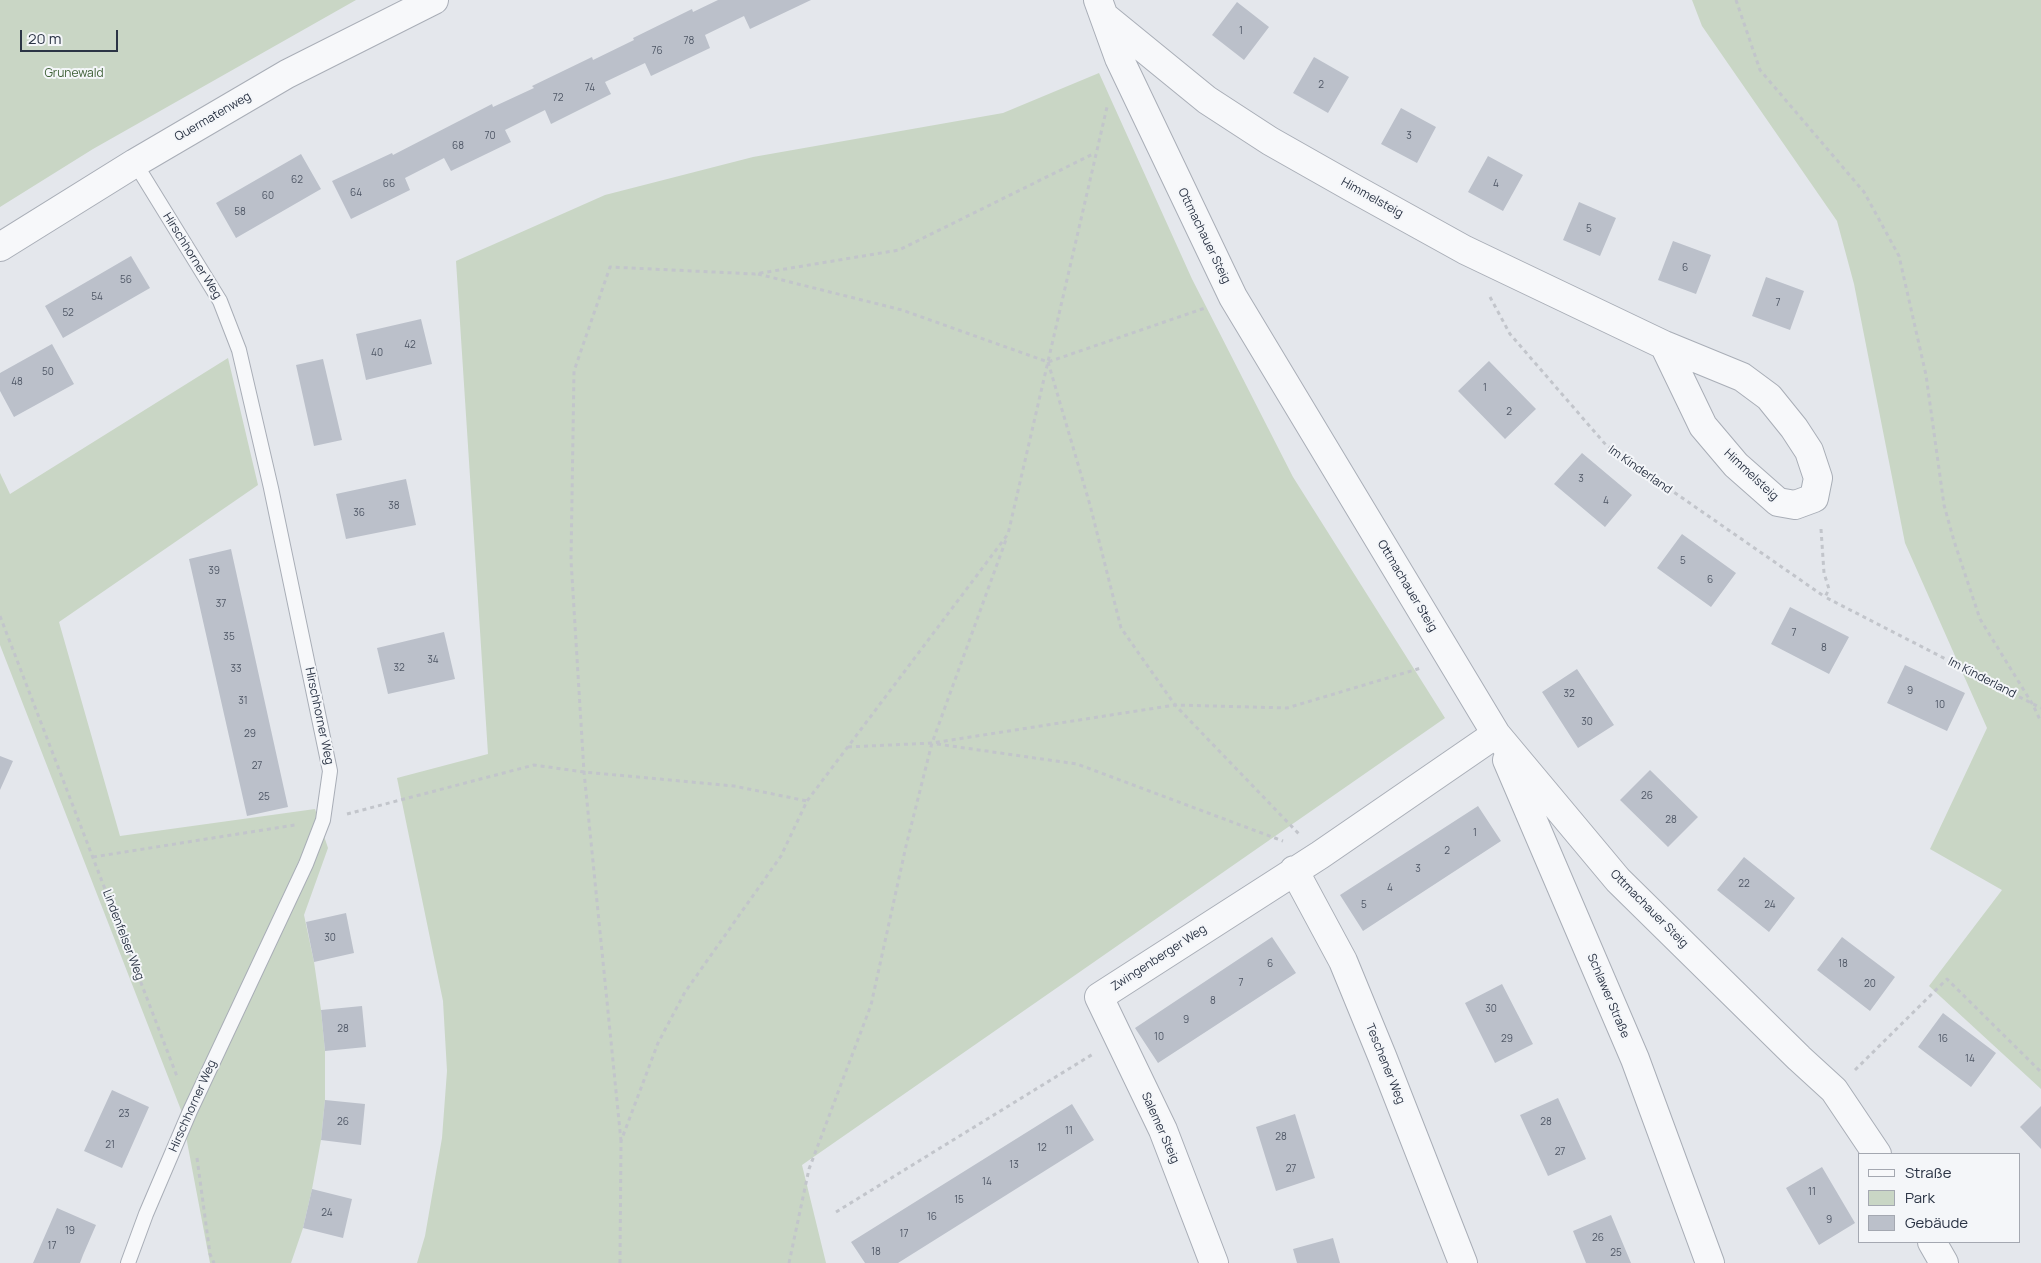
<!DOCTYPE html>
<html>
<head>
<meta charset="utf-8">
<style>
	body { margin:0 }
	#map { position:relative; width:2041px; height:1263px; overflow:hidden; background:#e4e7ec; font-family:Manrope,sans-serif }
	canvas { display:block }
	.legend { position:absolute; left:1858px; top:1153px; width:162px; height:90px; box-sizing:border-box; background:#f4f6f9; border:1px solid #a4a8b1; margin:0; padding:6px 9px; list-style:none; font-size:15px; color:#2b3445 }
	.legend li { display:flex; align-items:center; gap:10px; height:25px }
	.legend b { width:25px; border:1px solid #a4a8b1 }
	.scale { position:absolute; left:20px; top:30px; width:98px; height:22px; box-sizing:border-box; border:2px solid #2b3445; border-top:0; padding-left:6px; font-size:15px; line-height:18px; white-space:nowrap; color:#2b3445; -webkit-text-stroke:4px #f4f6f9; paint-order:stroke }
</style>
</head>
<body>
<div id="map">
<canvas width="2041" height="1263"></canvas>
<ul class="legend">
<li><b style="height:6px;background:#f7f8fa"></b>Straße</li>
<li><b style="height:14px;background:#c9d6c5"></b>Park</li>
<li><b style="height:14px;background:#bbc0ca"></b>Gebäude</li>
</ul>
<div class="scale">20 m</div>
</div>
<script>
const c = document.querySelector('canvas').getContext('2d');
c.lineJoin = 'round';
function paint(path, color) {
  c.fillStyle = color;
  c.fill(path, 'evenodd');
}
function toPath(rows) {
  const path = new Path2D();
  for (const r of rows) {
    path.moveTo(r[0], r[1]);
    for (let i = 2; i < r.length; i += 2) path.lineTo(r[i], r[i + 1]);
  }
  return path;
}
function stroke(path, color, width, dash) {
  c.strokeStyle = color;
  c.lineWidth = width;
  c.lineCap = dash ? 'butt' : 'round';
  c.setLineDash(dash || []);
  c.stroke(path);
}
function label(font, color, halo, rows, align = 'center') {
  c.font = font + ' Manrope,sans-serif';
  c.lineWidth = 4;
  c.setLineDash([]);
  c.textBaseline = 'middle';
  c.strokeStyle = halo;
  c.fillStyle = color;
  for (const [text, x, y, turn = 0] of rows) {
    c.save();
    c.translate(x, y);
    c.rotate((+turn || 0) * Math.PI / 180);
    c.textAlign = isNaN(turn) ? turn : align;
    if (halo) c.strokeText(text, 0, 0);
    c.fillText(text, 0, 0);
    c.restore();
  }
}
paint(toPath([
	[0,0,356,0,93,149,0,207],
	[1692,0,2041,0,2041,1089,1929,986,2002,890,1930,849,1987,728,1905,543,1854,284,1837,221,1702,26],
	[1099,73,1192,279,1293,477,1445,718,802,1165,826,1263,417,1263,425,1236,442,1138,447,1071,443,1001,397,778,488,754,456,261,605,195,753,157,1003,113],
	[228,358,258,485,59,622,120,836,315,809,328,848,304,915,314,962,321,1010,325,1051,325,1100,321,1140,312,1189,303,1228,291,1263,210,1263,181,1110,0,645,0,473,10,494]
]), '#c9d6c5');
paint(toPath([
	[718,0,811,0,750,29,744,16,705,35,710,48,651,76,645,63,605,82,611,94,551,124,545,110,505,130,511,142,451,171,444,158,405,178,410,190,351,219,332,181,392,153,393,155,492,104,493,107,534,88,532,86,592,57,593,60,634,40,633,38,692,9,693,12],
	[1237,2,1269,27,1244,60,1212,35],
	[1314,57,1349,77,1328,113,1293,93],
	[1401,108,1436,127,1417,163,1381,144],
	[301,154,321,189,236,238,216,203],
	[1488,156,1523,175,1503,211,1468,192],
	[1579,202,1616,218,1600,256,1563,240],
	[1673,241,1711,255,1696,294,1658,280],
	[131,256,150,288,63,338,45,306],
	[1766,277,1804,291,1790,330,1752,316],
	[421,319,432,364,366,380,356,334],
	[52,344,74,384,14,417,0,391,0,373],
	[323,359,342,440,314,446,296,365],
	[1489,361,1536,409,1505,439,1458,391],
	[1582,453,1632,495,1605,527,1554,484],
	[406,479,416,525,346,539,336,494],
	[1682,534,1736,573,1711,607,1657,568],
	[231,549,288,807,247,816,189,559],
	[1790,607,1849,637,1829,674,1771,644],
	[444,632,455,679,388,694,377,648],
	[1905,665,1965,693,1947,731,1887,703],
	[1577,669,1614,725,1578,748,1542,692],
	[0,756,13,761,0,790],
	[1650,770,1698,817,1668,847,1620,800],
	[1478,806,1501,841,1363,931,1340,895],
	[1744,857,1795,898,1769,932,1717,890],
	[346,913,354,953,314,962,306,922],
	[1272,937,1296,973,1158,1063,1135,1028],
	[1842,937,1895,977,1870,1011,1817,970],
	[1502,984,1533,1044,1495,1063,1465,1003],
	[362,1006,366,1047,325,1051,321,1010],
	[1943,1013,1996,1053,1971,1087,1918,1047],
	[112,1090,149,1107,122,1168,84,1151],
	[1558,1098,1586,1159,1548,1176,1520,1115],
	[325,1100,365,1104,361,1145,321,1140],
	[1072,1104,1094,1140,898,1263,865,1263,851,1242],
	[2041,1106,2041,1149,2020,1127],
	[1295,1114,1315,1178,1276,1191,1256,1127],
	[1822,1167,1855,1223,1819,1245,1786,1188],
	[312,1189,352,1199,343,1238,303,1228],
	[57,1208,96,1225,83,1255,80,1263,33,1263],
	[1611,1215,1631,1263,1586,1263,1573,1231],
	[1333,1238,1340,1263,1297,1263,1293,1249]
]), '#bbc0ca');
const service = toPath([
	[128,1263,146,1214,190,1111,306,864,323,820,330,771,271,488,239,350,220,301,135,163]
]);
const minor = toPath([
	[1098,0,1119,58,1233,297,1496,734,1618,880,1799,1058,1834,1090,1877,1154],
	[1104,16,1207,100,1270,141,1353,188,1465,250,1664,345,1742,377,1769,397,1794,428,1809,451,1818,478,1814,498,1795,505,1778,502,1736,465,1703,426,1664,345],
	[0,247,135,163,287,74,434,0],
	[1507,760,1635,1059,1710,1263],
	[1294,870,1343,961,1382,1056,1463,1263],
	[1932,1242,1944,1263],
	[1214,1263,1163,1130,1099,997,1320,855,1496,734]
]);
stroke(service, '#a9aeb7', 16);
stroke(minor, '#a9aeb7', 30);
stroke(toPath([
	[1736,0,1760,70,1864,192,1899,256,1926,375,1944,505,1954,541,1980,619,2033,705,2041,722],
	[758,274,902,310,1048,362,1205,308],
	[1490,297,1510,334,1606,445,1825,597],
	[1048,362,1090,505,1121,628,1175,705,1299,834],
	[1821,529,1824,573,1829,589,1825,597,2041,708],
	[0,616,178,1079],
	[937,744,1077,764,1283,841],
	[848,747,932,743,1175,705,1287,708,1421,668],
	[347,814,534,765,584,772,734,786,807,801],
	[93,857,295,825],
	[1855,1070,1947,979,2041,1072],
	[621,1141,584,772,571,560,574,371,610,267,755,274,899,250,1095,153],
	[197,1158,210,1254,214,1263],
	[836,1212,1093,1054],
	[620,1263,621,1141,658,1043,685,992,781,856,807,801,1008,534,1107,107],
	[789,1263,809,1169,871,1005,906,846,932,743,1007,537]
]), '#c2c5cb', 3, [4, 4]);
stroke(service, '#f7f8fa', 14);
stroke(minor, '#f7f8fa', 28);
label('10px', '#4f5766', null, [
	["1",1241,31],
	["78",689,41],
	["76",657,51],
	["2",1321,85],
	["74",590,88],
	["72",558,98],
	["70",490,136],
	["3",1409,136],
	["68",458,146],
	["62",297,180],
	["66",389,184],
	["4",1496,184],
	["64",356,193],
	["60",268,196],
	["58",240,212],
	["5",1589,229],
	["6",1685,268],
	["56",126,280],
	["54",97,297],
	["7",1778,303],
	["52",68,313],
	["42",410,345],
	["40",377,353],
	["50",48,372],
	["48",17,382],
	["1",1485,388],
	["2",1509,412],
	["3",1581,479],
	["4",1606,501],
	["38",394,506],
	["36",359,513],
	["5",1683,561],
	["39",214,571],
	["6",1710,580],
	["37",221,604],
	["7",1794,633],
	["35",229,637],
	["8",1824,648],
	["34",433,660],
	["32",399,668],
	["33",236,669],
	["9",1910,691],
	["32",1569,694],
	["31",243,701],
	["10",1940,705],
	["30",1587,722],
	["29",250,734],
	["27",257,766],
	["26",1647,796],
	["25",264,797],
	["28",1671,820],
	["1",1475,833],
	["2",1447,851],
	["3",1418,869],
	["22",1744,884],
	["4",1390,888],
	["5",1364,905],
	["24",1770,905],
	["30",330,938],
	["6",1270,964],
	["18",1843,964],
	["7",1241,983],
	["20",1870,984],
	["8",1213,1001],
	["30",1491,1009],
	["9",1186,1020],
	["28",343,1029],
	["10",1159,1037],
	["29",1507,1039],
	["16",1943,1039],
	["14",1970,1059],
	["23",124,1114],
	["26",343,1122],
	["28",1546,1122],
	["11",1069,1131],
	["28",1281,1137],
	["21",110,1145],
	["12",1042,1148],
	["27",1560,1152],
	["13",1014,1165],
	["27",1291,1169],
	["14",987,1182],
	["11",1812,1192],
	["15",959,1200],
	["24",327,1213],
	["16",932,1217],
	["9",1829,1220],
	["19",70,1231],
	["17",904,1234],
	["26",1598,1238],
	["17",52,1246],
	["18",876,1252],
	["25",1616,1253]
]);
label('12px', '#3f6138', '#f4f6f9', [
	["Grunewald",74,74]
]);
label('12px', '#2b3445', '#f4f6f9', [
	["Quermatenweg",213,117,-30],
	["Himmelsteig",1372,198,29],
	["Ottmachauer Steig",1204,236,64],
	["Hirschhorner Weg",192,256,58],
	["Im Kinderland",1640,470,35],
	["Himmelsteig",1751,475,43],
	["Ottmachauer Steig",1407,586,59],
	["Im Kinderland",1982,678,27],
	["Hirschhorner Weg",319,716,78],
	["Ottmachauer Steig",1649,909,45],
	["Lindenfelser Weg",123,935,69],
	["Zwingenberger Weg",1159,958,-33],
	["Schlawer Straße",1608,996,67],
	["Teschener Weg",1385,1064,68],
	["Hirschhorner Weg",193,1106,-66],
	["Salemer Steig",1160,1128,66]
]);
</script>
</body>
</html>
